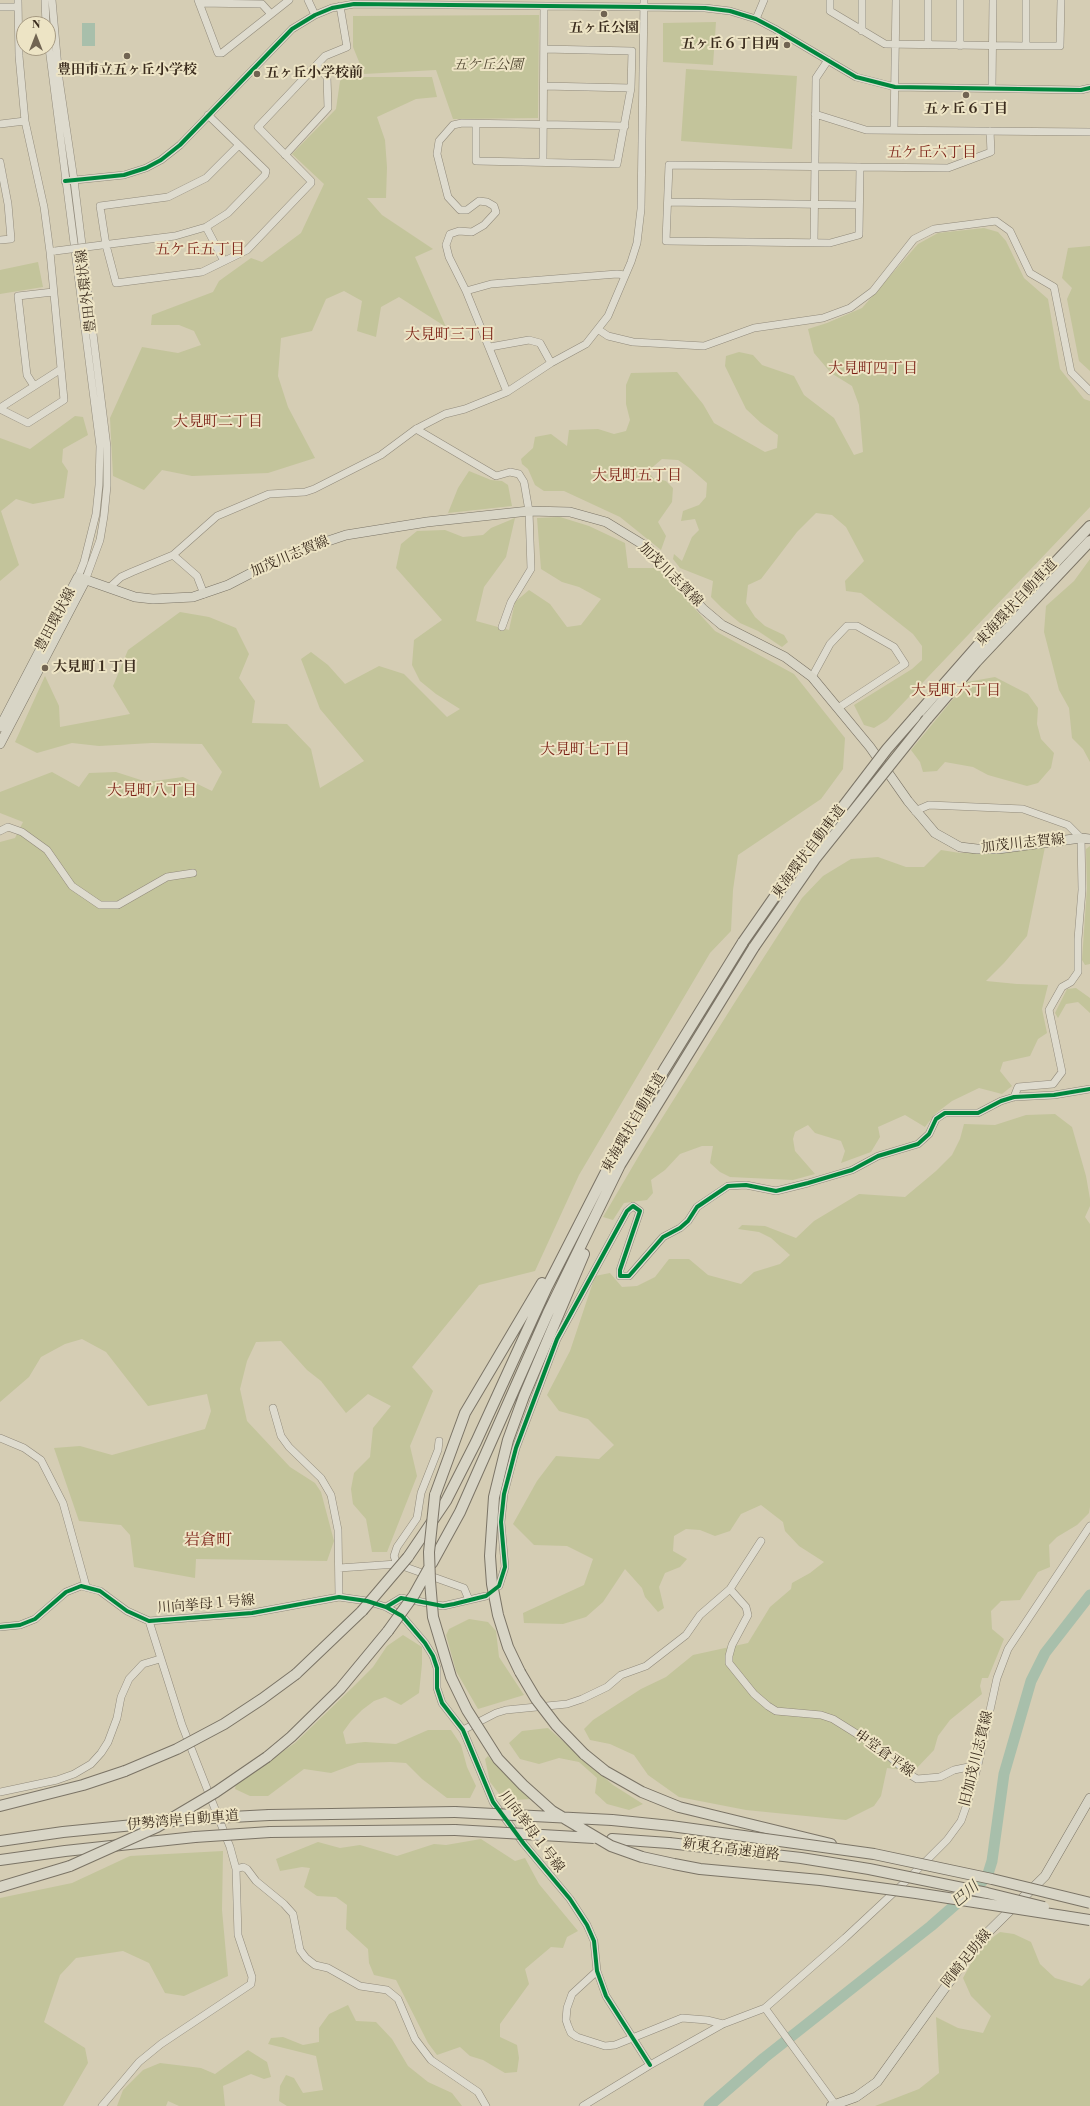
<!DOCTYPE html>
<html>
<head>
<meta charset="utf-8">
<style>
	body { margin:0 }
	#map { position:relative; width:1090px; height:2106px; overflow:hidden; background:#d5cdb4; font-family:"Libre Bodoni",serif }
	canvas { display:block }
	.north { position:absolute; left:16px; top:16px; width:40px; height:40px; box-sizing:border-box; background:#ede4c5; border:1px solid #a69a82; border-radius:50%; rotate:0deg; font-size:11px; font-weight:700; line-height:16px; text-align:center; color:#3b2c1e }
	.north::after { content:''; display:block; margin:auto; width:14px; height:18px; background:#716452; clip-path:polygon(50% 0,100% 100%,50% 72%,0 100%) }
</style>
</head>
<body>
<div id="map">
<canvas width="1090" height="2106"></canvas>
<div class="north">N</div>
</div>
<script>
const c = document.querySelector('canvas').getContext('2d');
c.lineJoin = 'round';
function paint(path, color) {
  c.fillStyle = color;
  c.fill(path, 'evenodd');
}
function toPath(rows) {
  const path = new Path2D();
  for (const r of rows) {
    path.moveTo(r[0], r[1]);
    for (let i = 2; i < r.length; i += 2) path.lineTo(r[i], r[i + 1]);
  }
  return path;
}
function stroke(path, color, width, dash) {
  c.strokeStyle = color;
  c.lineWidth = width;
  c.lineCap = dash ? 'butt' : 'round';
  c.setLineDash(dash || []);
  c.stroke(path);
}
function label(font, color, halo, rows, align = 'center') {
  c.font = font + ' "Libre Bodoni","Noto Serif JP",serif';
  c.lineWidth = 4;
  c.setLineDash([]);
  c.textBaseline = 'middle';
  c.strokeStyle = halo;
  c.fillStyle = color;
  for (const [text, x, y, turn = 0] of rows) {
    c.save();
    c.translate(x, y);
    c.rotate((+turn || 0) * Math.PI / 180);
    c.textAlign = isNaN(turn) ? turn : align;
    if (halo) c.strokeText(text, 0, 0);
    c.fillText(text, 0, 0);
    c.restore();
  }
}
paint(toPath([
	[539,15,538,118,453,119,436,70,364,74,353,47,353,16],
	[716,22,713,65,663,62,663,23],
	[686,69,797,76,792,149,681,141],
	[352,70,362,77,432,77,437,97,416,99,377,117,385,140,387,167,386,198,367,198,382,215,433,249,415,257,446,327,399,297,381,307,376,337,357,331,362,301,344,291,326,299,312,331,281,338,278,376,288,407,315,458,268,473,192,476,162,470,144,490,113,476,110,418,142,347,178,353,201,345,194,331,179,325,151,325,152,315,213,292,219,281,251,258,262,262,301,233,324,184,292,154,336,109,340,81],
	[984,228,998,232,1006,241,1024,278,1048,299,1060,369,1084,399,1090,401,1090,507,887,720,874,728,864,725,854,705,912,669,922,660,922,646,913,634,861,593,846,591,845,581,864,561,846,527,832,515,816,513,797,532,761,579,748,585,746,603,755,617,765,626,784,635,788,642,782,647,758,631,740,623,722,608,711,597,713,581,680,568,673,559,674,554,682,561,692,537,699,530,695,519,681,521,683,511,699,505,706,497,707,483,691,469,678,460,662,459,648,471,653,478,666,481,673,488,672,502,658,522,666,536,661,550,620,517,564,491,544,491,535,485,528,469,522,464,521,459,533,448,535,437,551,434,567,446,569,430,598,429,614,434,626,431,630,420,626,404,626,385,631,373,677,372,703,404,714,423,765,452,777,448,778,435,761,423,746,409,725,366,726,356,739,352,753,355,762,365,794,376,804,395,834,418,854,455,863,452,859,405,852,386,831,373,814,353,808,329,827,323,862,308,918,244,938,233],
	[1090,246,1090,371,1079,361,1067,299,1072,288,1062,278,1068,248],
	[38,262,43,287,0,294,0,270],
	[75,416,83,417,88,435,63,449,62,462,68,471,64,498,33,504,16,499,1,511,19,565,0,581,0,438,30,449],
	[469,471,491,480,502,481,508,485,512,506,448,513,458,488],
	[560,517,589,526,625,543,628,568,658,568,715,631,794,674,845,738,843,769,821,799,738,855,733,890,731,931,710,953,579,1175,535,1271,479,1285,412,1367,433,1391,410,1446,417,1476,387,1552,372,1552,366,1519,353,1504,351,1489,354,1473,370,1457,373,1428,391,1406,368,1394,346,1413,321,1381,307,1370,281,1341,256,1342,247,1361,240,1389,247,1421,290,1467,315,1483,321,1492,334,1541,327,1561,196,1559,195,1578,134,1567,130,1535,121,1525,79,1521,54,1448,80,1446,112,1455,205,1429,211,1411,207,1394,148,1406,106,1352,82,1339,65,1344,41,1357,29,1377,0,1402,0,842,15,838,23,822,0,813,0,792,52,772,79,787,89,773,116,772,147,782,183,777,212,791,222,772,202,744,152,743,99,746,72,743,37,753,15,742,45,676,59,706,60,727,130,714,113,686,128,650,180,612,209,617,236,628,249,654,239,678,255,701,252,723,287,724,311,749,320,788,364,761,320,709,301,659,311,652,328,665,345,684,379,666,404,674,447,717,460,709,436,694,420,681,412,665,414,640,442,620,396,568,401,544,417,531,445,530,463,537,483,535,491,528,515,518,506,557,484,587,476,621,509,630,515,602,529,590,550,604,567,627,581,625,601,599,579,587,562,582,541,569,537,518],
	[1090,559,1090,762,1083,749,1072,738,1069,708,1059,690,1044,632,1046,606,1074,581],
	[995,677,1028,694,1038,708,1037,724,1041,739,1054,753,1051,768,1038,783,1027,786,988,775,973,767,945,762,937,771,923,772,920,762,911,750,967,682],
	[1090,846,1090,964,1085,965,1082,960,1087,888,1086,849],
	[1045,847,1027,936,1004,963,986,981,1017,984,1048,985,1042,1009,1047,1033,1038,1039,1030,1056,1003,1062,1000,1071,1012,1086,1002,1094,979,1088,952,1101,935,1114,925,1127,905,1115,878,1127,880,1137,871,1152,841,1163,845,1151,841,1141,815,1133,808,1125,795,1132,793,1139,795,1151,815,1174,793,1180,730,1177,720,1172,710,1163,713,1146,702,1146,680,1154,665,1170,651,1180,653,1193,647,1200,624,1203,613,1220,603,1217,647,1142,735,1002,802,898,823,876,851,859,878,857,906,867,924,867,941,850,960,853,1020,851],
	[1076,988,1090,998,1090,1013,1078,1002,1066,1004,1058,1018,1055,1013,1067,989],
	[1055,1114,1072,1127,1086,1176,1090,1199,1090,1206,1085,1217,1090,1224,1090,1507,1089,1513,1077,1525,1057,1537,1049,1545,1050,1567,1038,1572,1020,1600,1001,1601,991,1611,992,1629,1004,1639,988,1678,982,1678,980,1686,982,1694,950,1720,938,1736,934,1750,914,1771,887,1768,881,1796,874,1806,846,1820,746,1810,679,1797,648,1775,634,1755,610,1744,590,1740,584,1729,593,1720,641,1689,666,1677,693,1655,748,1643,770,1607,791,1589,792,1583,810,1573,824,1562,799,1546,785,1531,783,1522,761,1505,741,1514,730,1531,715,1536,700,1530,686,1529,674,1536,673,1551,687,1559,680,1567,665,1573,659,1587,664,1608,658,1612,645,1597,642,1588,625,1569,603,1602,586,1617,563,1624,524,1623,523,1613,584,1585,593,1559,567,1546,534,1545,513,1524,537,1481,556,1456,599,1459,614,1445,588,1419,559,1411,547,1395,570,1351,595,1276,610,1273,622,1287,637,1286,655,1277,669,1259,689,1259,708,1275,741,1284,754,1272,780,1264,790,1255,771,1238,759,1232,738,1229,742,1225,765,1226,796,1238,814,1221,859,1194,905,1197,936,1171,952,1155,960,1139,964,1124,995,1125,1026,1115],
	[469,1619,488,1622,496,1631,499,1657,524,1695,478,1709,456,1671,446,1635,449,1629],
	[403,1635,422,1647,422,1664,419,1693,401,1705,385,1697,374,1701,362,1710,351,1721,343,1732,346,1744,365,1742,396,1744,428,1730,451,1730,461,1745,467,1767,476,1786,470,1798,447,1798,422,1779,406,1763,391,1762,358,1763,331,1773,304,1769,268,1796,250,1796,235,1789,236,1784,295,1743,355,1685,373,1667,387,1646],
	[548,1728,613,1785,643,1804,629,1810,607,1804,595,1793,597,1778,579,1762,559,1758,539,1764,520,1759,509,1743,522,1731],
	[488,1756,506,1775,530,1799,514,1800,500,1795,490,1782,485,1759],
	[481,1839,515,1861,525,1858,539,1884,578,1931,567,1937,563,1948,551,1947,525,1969,529,1984,500,2024,500,2037,517,2045,519,2058,517,2072,505,2073,483,2060,470,2056,460,2047,437,2055,428,2043,396,1980,374,1975,369,1963,368,1949,346,1929,347,1905,336,1897,317,1896,304,1887,310,1868,302,1867,280,1871,276,1859,318,1842,340,1848,360,1845,397,1856,434,1844,446,1845],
	[223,1851,222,1910,228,1976,184,1996,165,1993,149,1963,123,1951,76,1958,60,1975,44,2022,85,2048,88,2063,63,2106,0,2106,0,1898,72,1883,130,1856],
	[1000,1932,1014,1934,1031,1942,1040,1964,1055,1978,1082,1986,1090,1978,1090,2106,875,2106,919,2089,939,2073,936,2017,958,2028,983,2033,991,2016,971,1996,963,1978,980,1947],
	[348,2005,356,2021,376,2022,392,2039,408,2066,428,2082,452,2093,462,2106,287,2106,279,2101,280,2086,286,2075,294,2078,303,2093,323,2090,316,2056,268,2044,271,2038,283,2037,303,2045,319,2042,319,2028,329,2014],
	[248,2050,267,2062,271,2077,264,2079,251,2074,223,2086,225,2106,179,2106,168,2101,166,2106,117,2106,123,2090,143,2070,160,2063,201,2068,215,2074]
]), '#c3c49b');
paint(toPath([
	[82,23,95,23,95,46,82,46]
]), '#a8bfab');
stroke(toPath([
	[709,2106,764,2058,931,1926,987,1877,992,1861,1004,1774,1031,1681,1045,1653,1090,1595]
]), '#a8bfab', 11);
const minor = toPath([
	[45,0,46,24],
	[52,0,59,79,74,180,107,447,107,486,104,516,100,540,85,581],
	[198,0,218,53,222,53,289,0],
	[308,0,315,15],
	[830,0,830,11,885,44,1026,46,1060,46,1061,0],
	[199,3,262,4,271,14],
	[0,7,18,7],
	[756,19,764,0],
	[862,31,862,0],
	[48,40,100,446,99,485,96,514,84,562,78,577],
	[928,45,928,0],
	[960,46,960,0],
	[1026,46,1026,0],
	[544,86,631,88],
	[992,88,993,0],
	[815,114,866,130,1090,132],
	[0,124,25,121],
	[476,124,476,161,617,164,631,88,632,51,544,49],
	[894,130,896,0],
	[239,145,206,178,168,197,100,206,106,245,116,283,202,272,247,250,311,183,311,181,258,127,325,56,347,47,340,6],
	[285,155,328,108,327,77,316,66],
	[0,162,8,204,11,239,0,240],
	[543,162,544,6],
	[860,167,859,235,830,243,666,241,669,165,860,167,948,168,991,152,990,131],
	[65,181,124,175,146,168,161,160,180,145,292,29,315,15,332,8,354,4,644,7,705,8,730,11,756,19,775,29,856,77,895,87,1081,90,1090,88],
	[668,202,859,205],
	[206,227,224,261],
	[814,243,816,78,828,60],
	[102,245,175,236,206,227,228,213,265,175,266,171,208,115],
	[466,291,491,284,617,274,625,275],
	[599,330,608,336,633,342,704,346,754,328,823,318,850,308,873,291,914,239,934,229,996,221,1010,231,1030,273,1054,287,1071,372,1090,391],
	[490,347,529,340,540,343,551,363],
	[34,386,27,375,18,296,53,292],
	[507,392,466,291,449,257,446,245,450,234,459,231,472,232,484,225,496,212,494,206,487,202,479,201,467,210,460,210,448,197,437,154,439,141,453,125,462,123,625,126],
	[0,408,61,369],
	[0,409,28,423,64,400,50,252,44,207,25,121,19,56,18,0],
	[416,429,496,476,510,472,519,474,524,482,529,511,531,569,511,602,502,627],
	[173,555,197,576,204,594],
	[109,588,121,577,132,572,173,555,217,516,269,494,305,492,314,489,381,455,416,429,445,414,465,409,507,392,551,363,586,344,608,316,631,262,637,243,641,209,644,0],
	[812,677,830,644,847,626,857,626,894,647,905,664,838,708],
	[915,811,929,805,1023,809,1068,825,1081,838,1082,890,1078,939,1078,972,1071,982,1062,987,1049,1010,1062,1072,1053,1084,1018,1087,1014,1097],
	[0,831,8,827,22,832,47,850,72,886,100,905,118,905,167,877,193,873],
	[273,1408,281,1436,289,1447,321,1478,331,1495,338,1530,339,1597],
	[0,1438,24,1448,41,1460,63,1503,86,1586],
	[397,1564,394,1556,397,1547,417,1518,421,1493,438,1450,439,1441],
	[339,1568,397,1564,464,1588,469,1600],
	[499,1586,505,1567,501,1522,504,1494,516,1448,557,1339,627,1211,633,1206,640,1211,620,1270,620,1276,629,1276,663,1237,680,1228,688,1221,697,1207,728,1186,746,1185,776,1191,808,1183,852,1170,878,1156,918,1144,929,1134,936,1119,945,1113,978,1113,1001,1101,1014,1097,1054,1095,1090,1089],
	[730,1589,746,1607,748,1615,732,1645,729,1656,729,1663,754,1694,768,1706,776,1711,821,1715,833,1719,881,1749,909,1774,917,1779,940,1777,954,1770,978,1765],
	[386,1607,401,1598,443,1606,486,1596],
	[0,1627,20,1625,35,1619,66,1592,81,1586,100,1591,127,1611,149,1621,252,1613,339,1597,367,1601,386,1607,402,1616,425,1643,433,1656,437,1668,437,1688,442,1703,463,1730,493,1802,524,1844,570,1899,587,1925,594,1941,597,1971,606,1996,650,2065],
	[463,1730,496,1713,506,1710,567,1704,582,1699,607,1687,621,1675,646,1666,686,1635,700,1615,730,1589,761,1541],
	[0,1792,57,1780,74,1774,91,1764,101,1753,108,1742,117,1718,121,1697,129,1679,143,1664,160,1659],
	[236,1869,243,1867,247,1869,256,1881,284,1904,293,1914,300,1950,306,1958,315,1965,328,1968,360,1986,387,1990,398,1999,415,2039,431,2060,478,2092,486,2106],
	[597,1971,572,1994,567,2008,566,2020,568,2026,571,2033,577,2037,605,2046,615,2045,682,2018,707,2020,723,2024],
	[765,2008,835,2104],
	[102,2106,139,2062,161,2044,251,1984,252,1977,238,1935,236,1869,230,1847,182,1725,149,1621],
	[583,2106,650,2065,723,2024,765,2008,845,1938,904,1883,947,1840,961,1821,967,1804,978,1765,997,1678,1008,1649,1090,1526]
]);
const major = toPath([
	[0,727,78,577,135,597,153,599,193,597,228,585,286,555,346,535,427,522,529,511,570,512,606,522,647,547,703,609,722,625,785,657,812,677,870,747,908,801,935,833,960,847,977,849,998,849,1081,838,1090,839],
	[0,744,85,581],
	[831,2106,856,2097,877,2082,978,1942,1045,1876,1090,1798]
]);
const highway = toPath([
	[915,717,994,627,1090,526],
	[927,719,976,662,1090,541],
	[435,1495,465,1413,542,1283],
	[408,1557,446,1501,476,1442,547,1287,613,1158,664,1070,743,942],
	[432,1563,460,1512,548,1313,620,1165,754,947],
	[520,1672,508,1647,498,1615,492,1584,490,1556,494,1497,508,1440,524,1396,584,1254],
	[296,1674,362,1611],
	[584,1754,605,1771,642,1792,679,1807,831,1844],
	[267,1757,291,1737,340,1689,388,1631],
	[0,1806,83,1785,125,1771],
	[269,1815,455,1812],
	[612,1820,671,1826],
	[270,1832,455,1830],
	[612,1839,669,1843],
	[0,1841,63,1832,194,1819],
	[0,1860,65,1851,195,1837],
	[0,1887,70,1866]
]);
stroke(minor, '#918a7b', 8);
stroke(major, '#7b7466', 10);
stroke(highway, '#7b7466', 12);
stroke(minor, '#dedbce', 7);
stroke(major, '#d8d5c6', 9);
stroke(highway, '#d8d5c6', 10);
const minorBridge = toPath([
	[55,251,102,245]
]);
const highwayBridge = toPath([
	[743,942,780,889,887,749,915,717],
	[754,947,815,859,927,719],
	[435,1495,429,1552,430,1581,433,1617,451,1677,467,1710,498,1759,523,1785,552,1811,611,1846,642,1857,674,1864,700,1869,820,1880,916,1893,1090,1920],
	[362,1611,408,1557],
	[388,1631,414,1595,429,1568],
	[520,1672,536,1699,556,1725,584,1754],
	[125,1771,177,1749,224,1724,262,1699,296,1674],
	[455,1812,612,1820],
	[194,1819,269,1815],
	[671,1826,874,1854,992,1879,1090,1903],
	[455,1830,594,1838],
	[195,1837,270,1832],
	[669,1843,801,1858,869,1869,987,1893,1044,1907],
	[70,1866,157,1827,216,1792,267,1757]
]);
stroke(minorBridge, '#918a7b', 8, []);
stroke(highwayBridge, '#7b7466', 12, []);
stroke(minorBridge, '#dedbce', 7);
stroke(highwayBridge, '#d8d5c6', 10);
stroke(toPath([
	[65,181,124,175,146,168,161,160,180,145,292,29,315,15,332,8,354,4,644,7,705,8,730,11,756,19,775,29,856,77,895,87,1081,90,1090,88],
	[386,1607,401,1598,443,1606,454,1604,486,1596,499,1586,505,1567,501,1522,504,1494,516,1448,557,1339,627,1211,633,1206,640,1211,620,1270,620,1276,629,1276,663,1237,680,1228,688,1221,697,1207,728,1186,746,1185,776,1191,808,1183,852,1170,878,1156,918,1144,929,1134,936,1119,945,1113,978,1113,1001,1101,1014,1097,1054,1095,1090,1089],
	[0,1627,20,1625,35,1619,66,1592,81,1586,100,1591,127,1611,149,1621,252,1613,339,1597,367,1601,386,1607,402,1616,425,1643,433,1656,437,1668,437,1688,442,1703,463,1730,493,1802,524,1844,570,1899,587,1925,594,1941,597,1971,606,1996,650,2065]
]), '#00873e', 4);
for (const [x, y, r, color] of [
	[604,14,4,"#716452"],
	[787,45,4,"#716452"],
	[127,56,4,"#716452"],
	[257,74,4,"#716452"],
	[966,95,4,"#716452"],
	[45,668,4,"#716452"]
]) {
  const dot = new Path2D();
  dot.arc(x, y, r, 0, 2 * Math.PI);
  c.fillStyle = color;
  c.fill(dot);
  stroke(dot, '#ede4c5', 1.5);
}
label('bold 14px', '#3b2c1e', '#ede4c5', [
	["五ヶ丘公園",604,29],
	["五ヶ丘６丁目西",779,45,"right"],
	["豊田市立五ヶ丘小学校",127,71],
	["五ヶ丘小学校前",265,74,"left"],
	["五ヶ丘６丁目",966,110],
	["大見町１丁目",53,668,"left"]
]);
label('italic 14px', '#534933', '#ede4c5', [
	["五ケ丘公園",488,66]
]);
label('14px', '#3b2c1e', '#ede4c5', [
	["豊田外環状線",87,291,-97],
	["加茂川志賀線",290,557,-23],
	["加茂川志賀線",670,575,45],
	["東海環状自動車道",1017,603,-47],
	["豊田環状線",56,620,-62],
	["加茂川志賀線",1023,844,-6],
	["東海環状自動車道",809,852,-53],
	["東海環状自動車道",634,1123,-60],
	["川向挙母１号線",206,1605,-5],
	["申堂倉平線",884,1754,36],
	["旧加茂川志賀線",977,1759,-76],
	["伊勢湾岸自動車道",183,1821,-5],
	["川向挙母１号線",531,1832,53],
	["新東名高速道路",731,1850,7],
	["岡崎足助線",967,1959,-51]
]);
label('15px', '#7a1f14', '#ede4c5', [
	["五ケ丘六丁目",932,153],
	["五ケ丘五丁目",200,250],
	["大見町三丁目",450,335],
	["大見町四丁目",873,369],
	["大見町二丁目",218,422],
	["大見町五丁目",637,476],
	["大見町六丁目",956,691],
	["大見町七丁目",585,750],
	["大見町八丁目",152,791]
]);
label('italic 15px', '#4d4839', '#ede4c5', [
	["巴川",966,1895,-41]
]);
label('16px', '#7a1f14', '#ede4c5', [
	["岩倉町",208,1541]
]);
</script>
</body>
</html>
